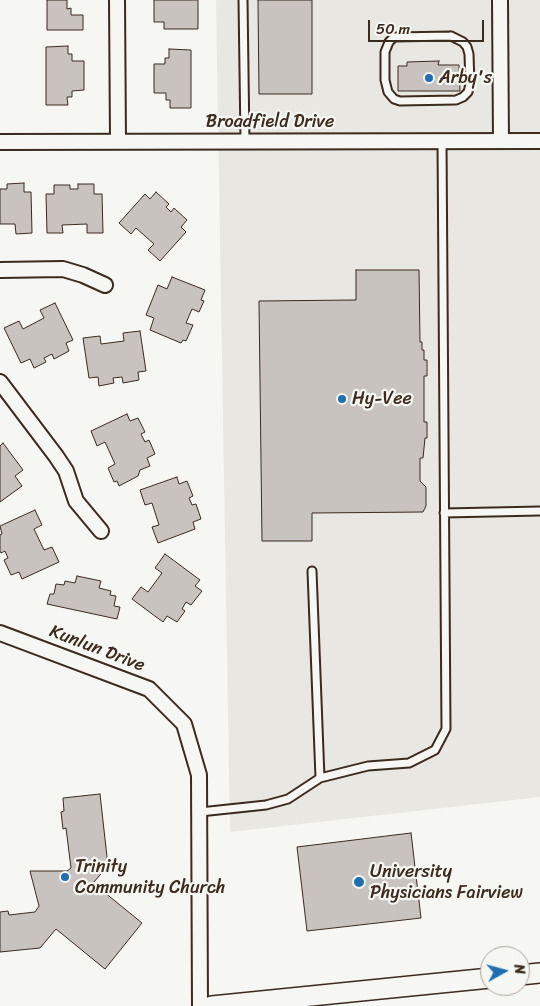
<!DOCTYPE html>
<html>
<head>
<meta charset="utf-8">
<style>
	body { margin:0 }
	#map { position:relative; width:540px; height:1006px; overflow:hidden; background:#f6f6f2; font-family:Sriracha,sans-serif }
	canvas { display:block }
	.north { position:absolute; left:480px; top:946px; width:50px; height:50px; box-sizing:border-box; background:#f6f6f2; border:1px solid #aba49d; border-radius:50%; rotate:83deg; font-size:14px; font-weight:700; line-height:20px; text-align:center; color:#3b2a1e }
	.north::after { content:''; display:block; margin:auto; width:18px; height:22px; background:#1f6fb2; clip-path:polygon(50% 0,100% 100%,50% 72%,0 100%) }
	.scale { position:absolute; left:368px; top:20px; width:116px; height:22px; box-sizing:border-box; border:2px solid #3b2a1e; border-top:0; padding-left:6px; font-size:15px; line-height:18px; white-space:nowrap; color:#3b2a1e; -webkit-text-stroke:4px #f6f6f2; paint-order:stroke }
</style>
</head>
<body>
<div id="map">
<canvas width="540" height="1006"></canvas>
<div class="north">N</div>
<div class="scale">50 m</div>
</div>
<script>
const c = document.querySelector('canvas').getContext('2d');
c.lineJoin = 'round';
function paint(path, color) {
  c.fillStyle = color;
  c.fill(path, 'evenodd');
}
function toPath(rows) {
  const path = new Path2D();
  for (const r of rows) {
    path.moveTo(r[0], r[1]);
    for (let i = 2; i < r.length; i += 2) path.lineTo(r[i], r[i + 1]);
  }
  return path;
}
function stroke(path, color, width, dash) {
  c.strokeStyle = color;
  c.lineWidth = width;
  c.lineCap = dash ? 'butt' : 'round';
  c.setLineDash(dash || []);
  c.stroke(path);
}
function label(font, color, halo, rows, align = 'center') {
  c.font = font + ' Sriracha,sans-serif';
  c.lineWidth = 4.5;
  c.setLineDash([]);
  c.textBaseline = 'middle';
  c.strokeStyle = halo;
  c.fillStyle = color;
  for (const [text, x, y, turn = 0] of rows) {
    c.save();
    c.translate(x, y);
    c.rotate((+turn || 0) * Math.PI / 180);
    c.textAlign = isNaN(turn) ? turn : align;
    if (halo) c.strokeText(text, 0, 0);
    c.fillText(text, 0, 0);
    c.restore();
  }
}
paint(toPath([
	[216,0,540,0,540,797,230,832]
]), '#e8e7e2');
const building = toPath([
	[47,0,67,0,67,9,71,8,71,15,83,15,83,30,47,30,47,0],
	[154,0,198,0,198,29,164,29,164,22,154,22,154,0],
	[258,0,312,0,312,94,259,94,258,0],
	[68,46,68,54,72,54,72,61,84,61,84,90,72,91,72,97,67,97,68,105,46,105,46,47,68,46],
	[169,49,191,50,191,108,170,108,170,100,166,100,166,93,154,93,154,64,165,64,165,58,169,58,169,49],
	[439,61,438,65,459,65,460,91,398,91,398,66,407,66,407,62,439,61],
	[24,183,24,192,31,192,32,233,16,234,15,224,0,224,0,189,7,189,7,184,24,183],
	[78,184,94,184,94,194,102,194,103,233,87,233,87,224,62,225,63,233,47,233,46,194,54,194,54,185,70,185,70,189,78,189,78,184],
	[156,192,169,204,166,207,171,212,174,208,187,220,181,227,186,232,160,261,148,250,154,244,136,228,131,234,119,223,145,194,150,199,156,192],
	[356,270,419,270,420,342,422,342,422,350,424,350,424,360,427,360,427,376,424,376,424,422,427,422,427,438,425,438,423,458,420,458,420,481,426,487,426,506,423,512,312,513,312,541,262,541,259,301,356,300,356,270],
	[172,277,205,290,201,300,204,301,199,312,192,309,186,323,193,325,186,341,183,340,181,343,150,330,154,318,146,315,158,285,167,289,172,277],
	[55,303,73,340,66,343,69,351,54,359,52,354,44,358,46,362,34,368,30,359,21,363,4,328,19,321,23,329,44,318,40,310,55,303],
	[140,331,146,371,138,372,139,380,123,383,122,377,113,378,114,383,99,386,98,377,89,378,83,338,100,336,101,344,124,341,123,333,140,331],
	[127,414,130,421,138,418,145,432,141,434,145,442,149,440,155,454,147,458,150,466,140,470,138,476,119,486,117,481,114,482,108,468,115,464,105,442,97,446,91,431,127,414],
	[3,443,23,470,15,476,22,486,0,502,0,446,3,443],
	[177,477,179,484,187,481,193,496,189,498,192,505,196,504,201,519,193,522,195,529,158,543,152,527,159,525,152,503,145,505,140,490,177,477],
	[35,510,42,525,34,529,44,550,52,547,59,562,22,579,19,572,11,575,4,560,8,558,5,551,1,553,0,551,0,535,2,534,0,526,35,510],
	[165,554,200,580,195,586,202,591,191,605,186,602,182,609,185,611,177,622,167,616,163,622,132,599,141,587,148,592,162,573,155,568,165,554],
	[77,576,101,581,99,588,111,591,110,595,116,596,114,606,120,607,117,619,47,604,50,594,54,594,56,584,64,585,65,581,75,583,77,576],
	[100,794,108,866,93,883,142,923,105,969,56,929,40,948,0,952,0,912,8,911,9,915,35,912,39,906,30,871,67,871,71,868,66,828,63,829,61,812,64,811,63,798,100,794],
	[411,833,421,918,307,931,297,847,411,833]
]);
paint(building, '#c8c3be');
stroke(building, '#3b2a1e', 1);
const lane = toPath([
	[243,0,245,141],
	[451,36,463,42,467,47,469,54,470,84,468,92,463,97,456,100,400,101,394,99,388,92,385,80,385,52,389,42,394,37,451,36],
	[444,513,540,511],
	[312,571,320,778],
	[200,812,266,805,288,799,320,778,368,766,409,763,435,750,446,729,442,141]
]);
const street = toPath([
	[117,0,118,140],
	[500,0,501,141],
	[0,142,540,141],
	[0,270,63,269,83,275,105,285],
	[0,382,56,456,66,471,76,501,101,531],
	[0,633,149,689,184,724,199,775,200,1006]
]);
const secondary = toPath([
	[520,975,540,973],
	[212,1006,490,978]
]);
stroke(lane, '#3b2a1e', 11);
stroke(street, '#3b2a1e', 18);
stroke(secondary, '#3b2a1e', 22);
stroke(lane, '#f6f6f2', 7);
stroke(street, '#f6f6f2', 14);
stroke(secondary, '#f6f6f2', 19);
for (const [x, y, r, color] of [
	[429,78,5,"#1f6fb2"],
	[342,399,5,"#1f6fb2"],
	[65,877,5,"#1f6fb2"],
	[359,882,6,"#1f6fb2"]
]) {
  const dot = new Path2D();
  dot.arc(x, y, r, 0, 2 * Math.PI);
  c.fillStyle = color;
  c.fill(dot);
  stroke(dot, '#f6f6f2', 2);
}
label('18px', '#3b2a1e', '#f6f6f2', [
	["Arby's",439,78],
	["Hy-Vee",352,399],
	["Trinity",75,867],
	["Community Church",75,888],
	["University",370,872],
	["Physicians Fairview",370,893]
], 'left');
label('18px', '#3b2a1e', '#f6f6f2', [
	["Broadfield Drive",270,122],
	["Kunlun Drive",97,649,21]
]);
</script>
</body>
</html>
